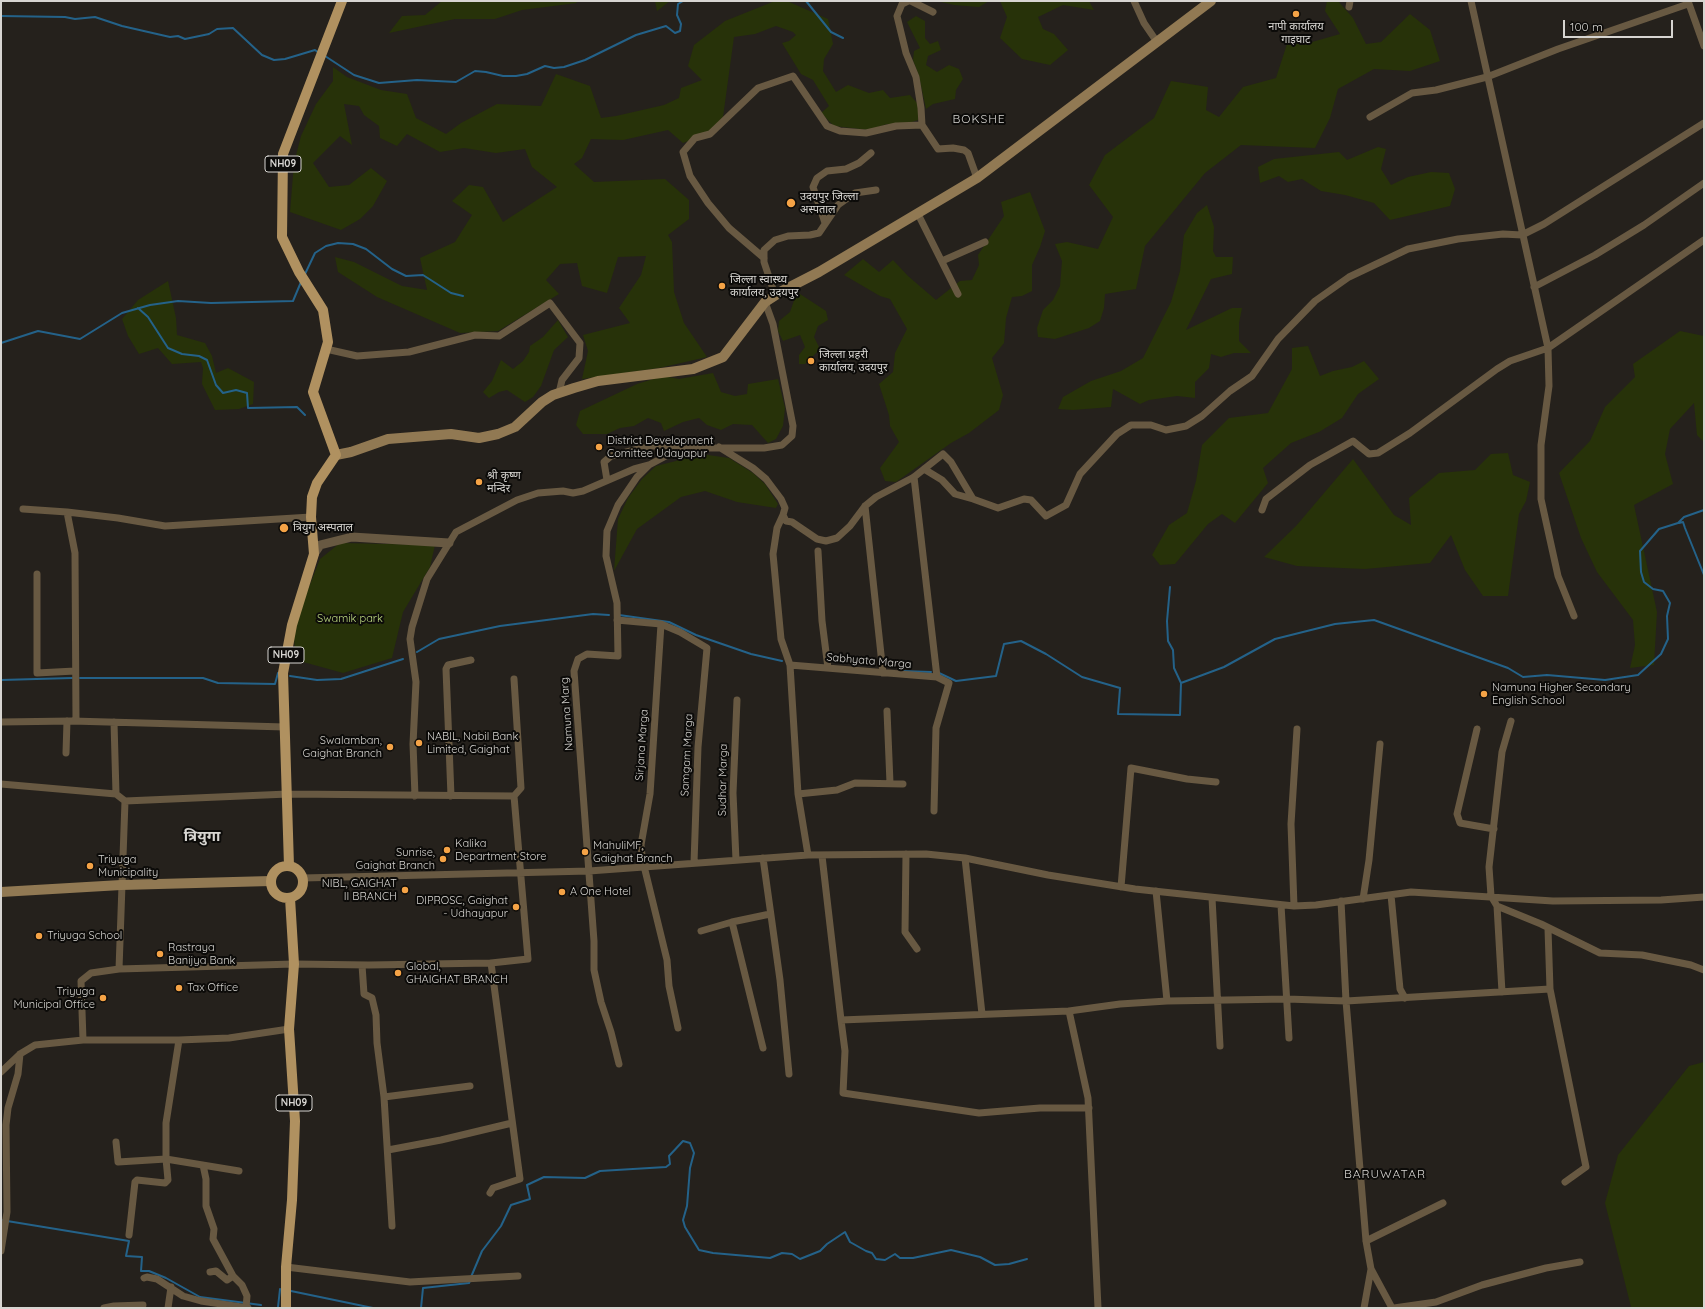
<!DOCTYPE html>
<html>
<head>
<meta charset="utf-8">
<style>
	body { margin:0 }
	#map { position:relative; width:1705px; height:1309px; overflow:hidden; background:#25211c; font-family:Quicksand,sans-serif }
	canvas { display:block }
	.frame { position:absolute; inset:0; border:2px solid #d7d5d1; pointer-events:none }
	.scale { position:absolute; left:1563px; top:20px; width:110px; height:18px; box-sizing:border-box; border:2px solid #d7d5d1; border-top:0; padding-left:5px; font-size:12px; line-height:14px; white-space:nowrap; color:#d7d5d1; -webkit-text-stroke:3px #0c0b09; paint-order:stroke }
</style>
</head>
<body>
<div id="map">
<canvas width="1705" height="1309"></canvas>
<div class="frame"></div>
<div class="scale">100 m</div>
</div>
<script>
const c = document.querySelector('canvas').getContext('2d');
c.lineJoin = 'round';
function paint(path, color) {
  c.fillStyle = color;
  c.fill(path, 'evenodd');
}
function toPath(rows) {
  const path = new Path2D();
  for (const r of rows) {
    if (r.length === 3) {
      path.moveTo(r[0] + r[2], r[1]);
      path.arc(r[0], r[1], r[2], 0, 2 * Math.PI);
      continue;
    }
    path.moveTo(r[0], r[1]);
    for (let i = 2; i < r.length; i += 2) path.lineTo(r[i], r[i + 1]);
  }
  return path;
}
function stroke(path, color, width, dash) {
  c.strokeStyle = color;
  c.lineWidth = width;
  c.lineCap = dash ? 'butt' : 'round';
  c.setLineDash(dash || []);
  c.stroke(path);
}
function label(font, color, halo, rows, align = 'center') {
  c.font = font + ' Quicksand,"Noto Sans Devanagari",sans-serif';
  c.lineWidth = 4;
  c.setLineDash([]);
  c.textBaseline = 'middle';
  c.strokeStyle = halo;
  c.fillStyle = color;
  for (const [text, x, y, turn = 0] of rows) {
    c.save();
    c.translate(x, y);
    c.rotate((+turn || 0) * Math.PI / 180);
    c.textAlign = isNaN(turn) ? turn : align;
    if (halo) c.strokeText(text, 0, 0);
    c.fillText(text, 0, 0);
    c.restore();
  }
}
paint(toPath([
	[442,1,575,1,577,3,522,10,495,19,455,19,389,33,402,16,425,15],
	[655,1,670,1,657,11],
	[775,1,787,1,828,19,833,44,824,59,823,71,836,92,848,85,869,93,883,90,890,98,910,95,918,104,918,120,906,124,887,124,869,130,834,126,821,113,829,106,813,80,801,74,782,43,789,41,796,35,793,32,776,26,755,34,734,37,723,117,708,134,683,143,668,130,623,140,591,139,582,158,574,164,594,182,665,179,689,200,689,219,668,235,672,242,674,292,684,323,707,357,659,368,582,379,588,351,583,335,630,323,619,308,641,275,646,256,618,257,607,293,582,286,577,263,560,264,546,280,559,294,498,331,460,333,377,297,338,272,335,257,354,262,402,286,427,290,420,258,455,242,472,215,452,201,469,185,483,187,503,222,557,187,532,167,525,149,496,153,464,148,440,152,407,134,397,146,380,138,379,126,364,115,359,106,344,104,352,145,340,136,313,163,329,187,349,185,371,168,387,181,373,206,360,219,341,230,290,212,294,163,301,136,316,104,333,81,333,67,347,77,381,90,407,94,416,118,446,134,461,123,497,104,541,106,556,74,590,86,601,118,616,116,664,105,679,98,681,88,702,80,688,66,694,45,725,21],
	[937,1,989,1,979,7,954,5],
	[1000,1,1089,1,1094,10,1063,5,1038,17,1043,29,1054,34,1068,50,1050,65,1022,59,1000,38,1007,17],
	[1327,1,1338,1,1353,18,1366,44,1381,42,1410,14,1430,30,1440,61,1410,71,1374,69,1338,89,1330,118,1315,148,1241,145,1205,173,1145,246,1136,289,1105,294,1104,308,1100,321,1089,328,1055,339,1038,337,1037,328,1043,310,1053,300,1060,286,1062,261,1055,244,1067,242,1098,249,1113,217,1089,185,1105,155,1154,118,1171,81,1208,87,1206,110,1219,117,1243,87,1276,78,1287,44,1312,42,1340,34,1325,11],
	[916,16,925,21,925,38,930,44,938,41,941,50,928,56,926,65,937,72,949,65,959,69,963,79,956,90,955,99,933,104,926,109,919,76,913,60,914,51,920,48,907,22],
	[1378,147,1386,149,1381,169,1391,185,1408,177,1431,172,1449,173,1455,189,1450,206,1390,220,1374,203,1345,195,1321,191,1302,179,1288,182,1279,176,1260,183,1258,167,1274,159,1339,152,1347,160],
	[1030,192,1045,231,1040,247,1032,265,1032,291,1022,296,1012,297,1006,318,1004,343,992,358,1003,395,999,410,969,433,951,443,896,482,885,481,880,468,899,442,890,426,889,415,879,384,893,372,895,353,907,329,890,299,880,296,844,275,863,259,879,272,893,260,908,276,936,300,960,281,972,280,979,265,978,255,1004,216,1001,202],
	[1207,205,1214,227,1213,251,1216,257,1233,257,1232,274,1211,279,1186,330,1232,308,1242,308,1239,323,1239,341,1251,353,1234,353,1221,357,1211,354,1209,368,1195,382,1195,398,1177,396,1149,400,1140,404,1113,389,1111,407,1073,410,1058,409,1063,397,1091,381,1121,371,1143,358,1171,302,1180,271,1184,235,1197,213],
	[168,281,176,318,177,335,205,343,212,356,216,373,228,368,254,382,253,404,239,409,215,410,202,384,203,368,201,362,172,364,158,348,139,354,128,336,122,319,138,300],
	[797,292,826,311,828,320,818,326,814,337,820,349,805,364,799,364,799,355,805,347,800,335,783,341,778,331,779,321,790,312],
	[558,320,568,337,554,350,541,386,533,397,525,402,507,390,499,392,489,398,483,392,492,381,501,360,513,369,523,361,529,352,530,346,543,337],
	[1680,331,1704,336,1704,442,1697,435,1694,403,1670,429,1665,454,1673,484,1634,505,1657,612,1654,665,1630,668,1635,645,1633,620,1597,572,1581,538,1559,473,1590,441,1605,407,1635,377,1633,364],
	[1308,346,1320,376,1333,371,1352,367,1364,361,1379,379,1358,394,1342,418,1319,432,1291,443,1263,468,1268,483,1235,523,1222,514,1208,524,1175,564,1160,565,1152,555,1169,525,1187,513,1196,481,1202,445,1229,418,1268,413,1292,369,1292,348],
	[713,373,721,392,735,396,747,394,748,384,778,379,785,408,783,426,776,439,768,443,752,425,733,424,721,430,707,425,699,418,683,422,664,431,661,423,648,418,634,426,620,428,607,434,583,434,576,425,580,411,637,384,663,376,679,379],
	[1508,453,1513,475,1530,482,1526,501,1519,514,1508,596,1483,596,1465,570,1451,535,1430,563,1365,569,1297,566,1264,557,1296,526,1353,459,1394,515,1411,525,1409,498,1439,473,1475,470,1491,454],
	[686,455,708,455,729,458,753,473,765,484,778,504,776,508,737,502,705,491,681,497,637,529,614,571,618,519,628,498,642,479,656,466,676,461],
	[340,543,435,545,430,567,403,612,392,658,343,673,296,660,293,628,320,559],
	[1704,1062,1704,1308,1629,1308,1631,1307,1605,1203,1618,1155,1689,1066]
]), '#273209');
stroke(toPath([
	[806,1,831,32,843,38],
	[1,16,65,17,75,19,95,17,122,26,170,37,178,36,185,39,209,34,217,29,233,28,262,55,274,60,285,59,315,50,319,53],
	[325,56,354,75,379,83,417,80,456,82,475,71,486,72,503,76,516,76,527,74,545,66,554,68,564,67,585,60,636,35,666,26,675,33,680,31,681,24,677,15,678,4,683,1],
	[305,274,315,253,326,246,338,243,353,244,366,249,392,269,406,276,423,275,451,293,463,296],
	[138,308,148,317,168,348,182,354,199,356,207,360,216,385,223,393,236,390,247,393,248,408,297,407,305,415],
	[1,343,38,331,80,339,122,313,150,305,178,301,211,303,293,301,301,282],
	[1679,523,1683,522,1685,528,1704,575],
	[1170,587,1167,621,1168,641,1173,650,1174,668,1181,683],
	[619,615,669,622,696,635,751,654,782,661],
	[417,652,439,639,500,626,593,614,609,615],
	[900,671,931,672],
	[939,673,956,681,996,676,1004,644,1021,641,1046,654,1082,677,1120,688,1118,714,1180,715,1181,683,1224,667,1275,639,1335,624,1374,620,1508,668,1523,677,1547,675,1605,680,1638,675,1661,654,1668,639,1667,616,1670,603,1663,591,1653,589,1644,582,1641,572,1640,551,1659,529,1678,523,1684,517,1704,510],
	[290,676,317,680,341,679,403,659],
	[80,678,203,678,218,683,275,684,278,673],
	[1,680,72,678],
	[1,1220,129,1241,126,1256,142,1257,141,1271,149,1271,166,1278,200,1297,261,1305],
	[471,1277,482,1251,501,1226,511,1205,530,1199,527,1185,544,1177,585,1178,600,1171,666,1167,670,1164,669,1156,683,1141,690,1143,694,1153,690,1168,687,1206,683,1220,685,1227,699,1250,713,1253,770,1258,782,1253,792,1254,800,1259,820,1251,827,1244,845,1232,850,1242,866,1251,872,1253,876,1259,885,1260,895,1254,900,1258,913,1258,951,1250,980,1257,995,1265,1009,1264,1027,1259],
	[291,1291,373,1308],
	[278,1307,280,1289],
	[421,1308,423,1288,469,1283,470,1281]
]), '#246289', 2);
stroke(toPath([
	[908,1,902,4,897,16,906,53,916,77,921,108,922,125,938,149,953,148,964,150,968,153,977,178],
	[911,1,933,12],
	[1134,1,1144,23,1157,42],
	[1471,1,1548,348,1549,386,1541,445,1541,499,1558,576,1574,616],
	[1688,1,1704,46],
	[1349,7,1350,1],
	[1370,117,1412,93,1436,90,1487,77,1558,49,1688,4],
	[918,214,958,294],
	[825,223,813,187,817,178,827,171,846,169,859,163,871,153],
	[764,258,729,228,708,203,690,176,683,152,695,138,710,134,758,88,793,76,827,126,840,131,866,133,896,126,922,125],
	[942,261,985,242],
	[1534,287,1595,255,1644,225,1704,183],
	[775,295,764,262,764,250,775,240,788,236,810,235,819,233,838,205,855,193,876,190],
	[326,349,357,356,409,352,475,335,499,336,550,303,580,343,579,358,562,380,559,393],
	[719,447,753,468,766,479,781,499,785,508,783,515,786,521,792,522,817,539,826,541,837,538,850,526,865,506,876,497,914,477,943,454,951,462,973,499,998,508,1024,499,1031,500,1046,516,1066,505,1080,474,1117,434,1131,425,1151,425,1166,430,1186,426,1202,416,1230,391,1252,376,1278,339,1315,301,1349,277,1408,249,1458,239,1503,234,1522,235,1544,224,1704,123],
	[924,469,942,480,955,494,973,499],
	[607,480,604,462,611,456,650,446,665,446,681,448],
	[865,506,883,673],
	[23,509,67,512],
	[1262,510,1266,499,1310,465,1353,441,1369,454,1378,453,1410,433,1497,369,1510,361,1548,348,1704,240],
	[783,515,777,528,773,554,781,639,790,665],
	[818,551,822,621,828,668],
	[37,574,37,673,75,671],
	[617,620,661,624,680,632,707,648,698,747,694,863],
	[514,679,521,788,514,796],
	[887,711,890,783],
	[76,721,75,553,67,512,118,518,165,526,311,517],
	[1511,721,1502,752,1489,867,1491,896,1497,906,1541,924,1600,953,1642,955,1691,965,1704,970],
	[1,722,72,721,285,727],
	[114,722,116,794],
	[1477,729,1457,814,1460,823,1494,829],
	[66,753,67,721],
	[1,784,116,794,125,801],
	[288,794,514,796,528,959,491,963,369,965,294,964,119,969,125,801,288,794],
	[798,794,837,790,855,783,903,784],
	[415,796,413,744,416,682,410,639,412,627,427,579,456,532,517,500,538,493,563,491,573,493,583,491,634,469,649,465,681,448,764,448,782,445,792,436,793,426,773,324,765,302],
	[451,796,446,669,448,665,471,660],
	[934,811,936,728,949,683,937,677],
	[906,854,905,932,917,949],
	[808,855,798,794,790,665,937,677,914,477],
	[822,856,841,1020,1069,1011,1120,1004,1167,1001,1287,999,1346,1001,1550,989],
	[763,858,780,980,789,1074],
	[965,858,982,1014],
	[736,860,733,793,737,700],
	[643,866,641,845,650,794,661,624],
	[644,866,667,960,669,986,678,1028],
	[303,878,589,871,808,855,926,854,965,858,1048,875,1135,889,1294,906,1316,905,1411,892,1553,901,1661,900,1704,897],
	[1121,887,1131,768,1187,779,1216,782],
	[1156,891,1167,1001],
	[1391,895,1400,989,1405,998],
	[1212,898,1220,1046],
	[1363,899,1369,860,1380,744],
	[1341,901,1346,1001,1366,1241,1371,1269,1392,1308],
	[1281,905,1289,1038],
	[1294,906,1291,824,1297,729],
	[1497,906,1502,992],
	[732,922,763,1048],
	[1548,929,1550,989,1586,1167,1565,1182],
	[701,931,732,922,770,914],
	[362,965,364,994,372,998,376,1015,377,1043,384,1097,392,1226],
	[1069,1011,1088,1098,1098,1308],
	[841,1020,845,1051,843,1093,979,1113,1040,1108,1089,1108],
	[83,1040,81,981,91,973,119,969],
	[619,1064,611,1032,601,1002,594,970,594,941,574,671,578,659,587,654,618,656,617,603,606,556,607,531,618,505,637,477,649,465],
	[1,1072,20,1054,35,1045,83,1040,179,1040,229,1038,289,1029],
	[384,1097,470,1086],
	[116,1142,118,1162,166,1159,239,1171],
	[388,1150,441,1140,512,1123],
	[203,1165,206,1179,206,1206,214,1229,213,1239,233,1276,242,1285,247,1296,246,1308],
	[490,1193,493,1188,520,1179,491,963],
	[129,1235,135,1182,137,1180,165,1183,168,1180,166,1159,166,1123,179,1040],
	[1366,1241,1443,1203],
	[1,1251,7,1212,6,1125,8,1108,18,1074,20,1054],
	[286,1267,410,1282,518,1276],
	[210,1272,216,1271,227,1280,233,1276],
	[144,1278,147,1277,157,1279,183,1296,201,1301,248,1308],
	[104,1308,114,1306,143,1305],
	[168,1308,171,1287],
	[1364,1308,1371,1269],
	[1394,1308,1436,1302,1482,1285,1546,1268,1580,1262]
]), '#685942', 7);
stroke(toPath([
	[314,554,320,545,352,537,449,543]
]), '#685942', 9);
stroke(toPath([
	[336,455,351,452,388,439,451,434,479,438,498,434,515,427,542,402,553,395,574,388,598,381,693,369,723,357,765,302,782,291,819,272,977,178,1211,1],
	[1,892,121,885,271,881]
]), '#917953', 10);
stroke(toPath([
	[287,882,16],
	[289,866,283,673,292,625,314,554,311,517,312,497,317,483,336,455,313,392,328,342,323,310,299,272,282,237,283,154,342,1],
	[286,1308,286,1267,292,1200,295,1121,289,1029,294,964,290,898]
]), '#b09160', 10);
for (const [x, y, r, color] of [
	[1296,14,4,"#f5a346"],
	[791,203,5,"#f5a346"],
	[722,286,4,"#f5a346"],
	[811,361,4,"#f5a346"],
	[599,447,4,"#f5a346"],
	[479,482,4,"#f5a346"],
	[284,528,5,"#f5a346"],
	[1484,694,4,"#f5a346"],
	[419,743,4,"#f5a346"],
	[390,747,4,"#f5a346"],
	[447,850,4,"#f5a346"],
	[585,852,4,"#f5a346"],
	[443,859,4,"#f5a346"],
	[90,866,4,"#f5a346"],
	[405,890,4,"#f5a346"],
	[562,892,4,"#f5a346"],
	[516,907,4,"#f5a346"],
	[39,936,4,"#f5a346"],
	[160,954,4,"#f5a346"],
	[398,973,4,"#f5a346"],
	[179,988,4,"#f5a346"],
	[103,998,4,"#f5a346"]
]) {
  const dot = new Path2D();
  dot.arc(x, y, r, 0, 2 * Math.PI);
  c.fillStyle = color;
  c.fill(dot);
  stroke(dot, '#0c0b09', 1.5);
}
for (const [x, y, w] of [
	[283,164,36],
	[286,655,36],
	[294,1103,36]
]) {
  const box = new Path2D();
  box.roundRect(x - w / 2, y - 8, w, 16, 3);
  c.fillStyle = '#0c0b09';
  c.fill(box);
  stroke(box, '#d7d5d1', 1);
}
label('bold 10px', '#d7d5d1', null, [
	["NH09",283,164],
	["NH09",286,655],
	["NH09",294,1103]
]);
label('11px', '#d7d5d1', '#0c0b09', [
	["नापी कार्यालय",1296,27,"center"],
	["गाइघाट",1296,40,"center"],
	["उदयपुर जिल्ला",800,197],
	["अस्पताल",800,210],
	["जिल्ला स्वास्थ्य",730,280],
	["कार्यालय, उदयपुर",730,293],
	["जिल्ला प्रहरी",819,355],
	["कार्यालय, उदयपुर",819,368],
	["District Development",607,441],
	["Comittee Udayapur",607,454],
	["श्री कृष्ण",487,476],
	["मन्दिर",487,489],
	["त्रियुग अस्पताल",293,528],
	["Namuna Higher Secondary",1492,688],
	["English School",1492,701],
	["NABIL, Nabil Bank",427,737],
	["Limited, Gaighat",427,750],
	["Swalamban,",382,741,"right"],
	["Gaighat Branch",382,754,"right"],
	["Kalika",455,844],
	["Department Store",455,857],
	["MahuliMF,",593,846],
	["Gaighat Branch",593,859],
	["Sunrise,",435,853,"right"],
	["Gaighat Branch",435,866,"right"],
	["Triyuga",98,860],
	["Municipality",98,873],
	["NIBL, GAIGHAT",397,884,"right"],
	["II BRANCH",397,897,"right"],
	["A One Hotel",570,892],
	["DIPROSC, Gaighat",508,901,"right"],
	["- Udhayapur",508,914,"right"],
	["Triyuga School",47,936],
	["Rastraya",168,948],
	["Banijya Bank",168,961],
	["Global,",406,967],
	["GHAIGHAT BRANCH",406,980],
	["Tax Office",187,988],
	["Triyuga",95,992,"right"],
	["Municipal Office",95,1005,"right"]
], 'left');
label('11px', '#beda81', '#0c0b09', [
	["Swamik park",350,619]
]);
label('11px', '#d7d5d1', '#0c0b09', [
	["Sabhyata Marga",869,661,5],
	["Namuna Marg",567,714,-94],
	["Sirjana Marga",642,745,-86],
	["Samgam Marga",687,755,-87],
	["Sudhar Marga",723,780,-89]
]);
c.letterSpacing = '1px';
label('12px', '#d7d5d1', '#0c0b09', [
	["BOKSHE",979,119],
	["BARUWATAR",1385,1174]
]);
c.letterSpacing = '0px';
label('bold 15px', '#d7d5d1', '#0c0b09', [
	["त्रियुगा",202,836]
]);
</script>
</body>
</html>
